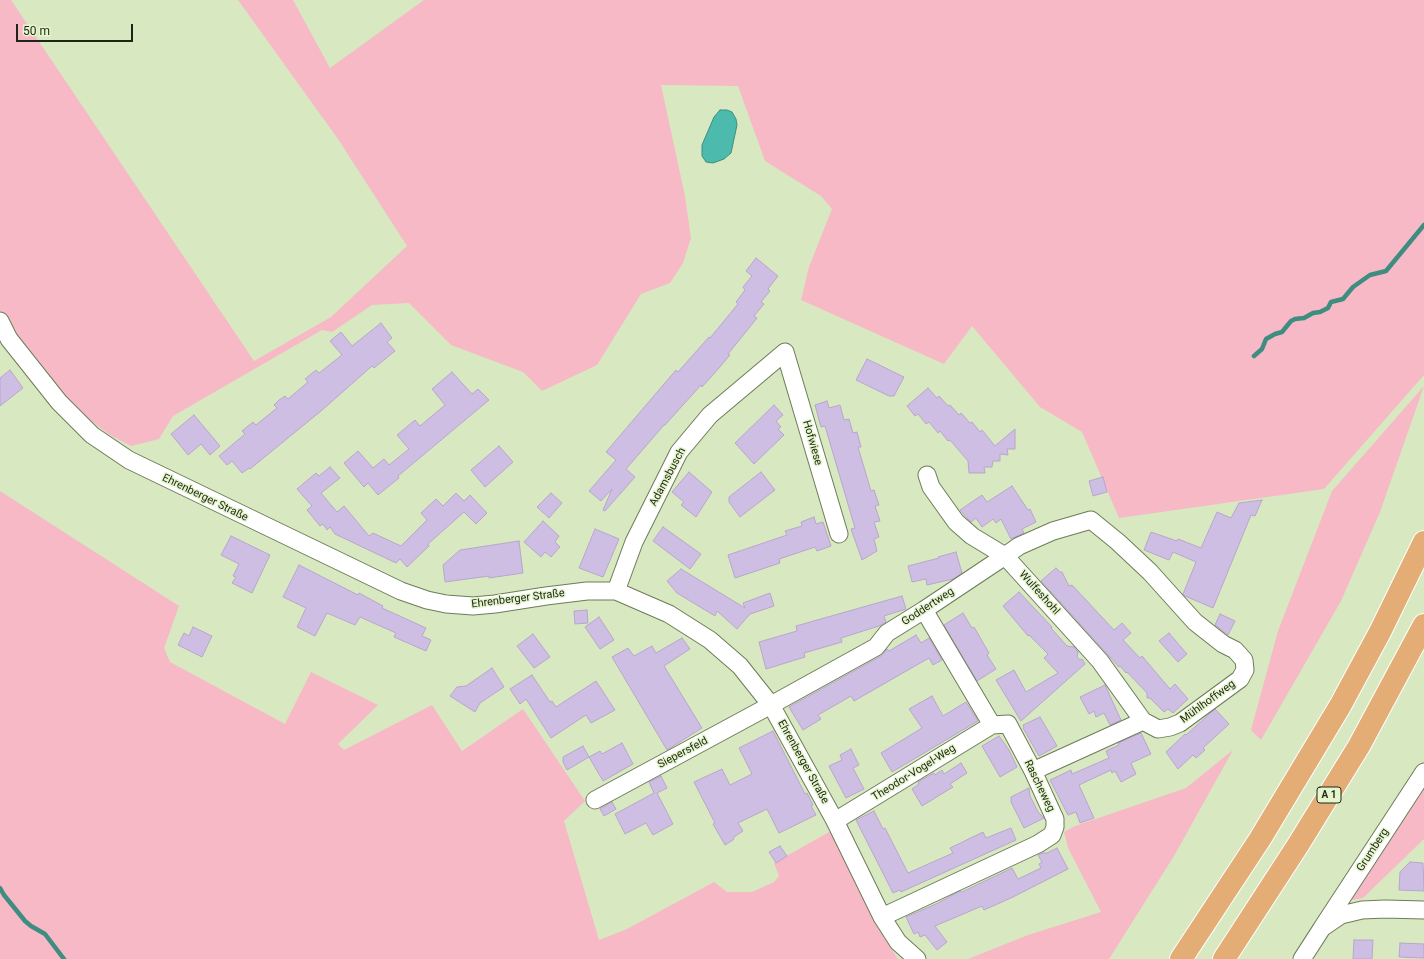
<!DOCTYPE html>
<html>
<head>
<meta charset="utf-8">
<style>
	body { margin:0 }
	#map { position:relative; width:1424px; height:959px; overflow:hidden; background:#d8e9c1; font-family:Roboto,sans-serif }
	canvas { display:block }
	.scale { position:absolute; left:16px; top:24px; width:117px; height:18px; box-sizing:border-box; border:2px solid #1f2516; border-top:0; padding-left:5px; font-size:12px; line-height:14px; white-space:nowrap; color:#1f2516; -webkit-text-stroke:3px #e5f6ce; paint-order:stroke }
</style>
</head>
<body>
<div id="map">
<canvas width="1424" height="959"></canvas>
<div class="scale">50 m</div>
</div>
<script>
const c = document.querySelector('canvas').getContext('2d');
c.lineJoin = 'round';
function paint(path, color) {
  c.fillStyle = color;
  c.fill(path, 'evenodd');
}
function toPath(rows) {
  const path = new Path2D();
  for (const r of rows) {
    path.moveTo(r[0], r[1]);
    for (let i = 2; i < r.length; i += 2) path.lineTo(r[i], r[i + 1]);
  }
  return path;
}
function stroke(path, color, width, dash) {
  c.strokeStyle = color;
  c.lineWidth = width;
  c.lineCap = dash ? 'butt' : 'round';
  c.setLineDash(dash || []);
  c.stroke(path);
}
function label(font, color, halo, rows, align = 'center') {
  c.font = font + ' Roboto,sans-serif';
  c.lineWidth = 3;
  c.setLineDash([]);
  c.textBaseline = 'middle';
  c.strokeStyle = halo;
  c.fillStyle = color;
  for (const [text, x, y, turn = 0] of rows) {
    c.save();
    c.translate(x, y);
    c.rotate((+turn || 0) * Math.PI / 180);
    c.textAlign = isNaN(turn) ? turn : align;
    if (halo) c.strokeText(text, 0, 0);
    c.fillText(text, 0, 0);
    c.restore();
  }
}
paint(toPath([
	[0,0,11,0,254,361,331,317,407,246,338,139,238,0,293,0,330,68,424,0,1424,0,1424,375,1324,489,1119,518,1082,432,1040,407,972,326,944,364,801,300,809,267,832,209,821,196,765,161,738,86,661,85,685,196,691,238,683,263,670,283,641,294,597,365,542,391,523,372,451,345,409,303,372,305,332,332,322,330,173,416,159,439,131,446,110,435,62,399,2,316,0,311],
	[1424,386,1380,512,1341,601,1261,740,1251,730,1278,631,1332,491],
	[0,491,179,606,164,648,170,662,285,724,311,672,378,705,338,744,344,750,432,705,462,751,523,709,585,801,564,821,599,940,627,929,714,882,727,892,752,892,774,882,779,876,774,863,831,831,880,931,898,959,0,959],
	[1233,750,1174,856,1109,959,968,959,1028,935,1101,912,1068,848,1064,832,1075,826,1186,788],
	[1424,789,1424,839,1363,898,1347,901]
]), '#f6b9c5');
const water = toPath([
	[720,110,727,110,732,112,736,119,737,125,731,153,724,159,713,163,706,162,702,156,702,145,714,117,720,110]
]);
paint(water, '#4dbaae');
stroke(water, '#3f8d80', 1);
stroke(toPath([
	[1254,356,1262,349,1266,339,1275,334,1282,332,1291,321,1295,319,1304,318,1313,313,1320,312,1328,308,1331,302,1343,299,1353,287,1370,275,1386,271,1424,225],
	[0,888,4,895,25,921,31,926,45,934,64,959]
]), '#3f8d80', 4.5);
const building = toPath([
	[756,258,778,276,768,289,770,291,761,302,764,304,754,316,757,318,728,354,730,355,719,368,702,387,701,385,665,425,664,425,626,469,635,477,605,511,603,510,612,489,601,501,589,491,616,460,606,452,676,370,678,372,709,337,710,338,738,304,736,302,745,290,743,287,752,276,746,271,756,258],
	[381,323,392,338,387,342,395,351,374,368,372,366,321,411,250,469,249,468,242,473,232,461,227,465,219,456,245,434,242,431,253,422,256,425,277,408,274,405,279,400,285,396,288,399,308,382,305,379,316,370,319,373,342,355,330,341,341,332,352,346,381,323],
	[867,359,904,377,894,396,889,396,856,380,867,359],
	[10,370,23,388,0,406,0,378,10,370],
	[452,372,472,394,478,389,489,400,398,476,399,478,378,495,368,483,364,487,344,463,358,451,373,468,384,459,389,465,409,449,397,435,415,420,420,426,445,405,432,389,452,372],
	[928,388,937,398,939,396,948,406,950,405,959,415,961,413,970,423,972,422,980,432,982,430,995,446,1015,429,1015,449,1007,449,1008,455,1000,454,1000,461,993,461,992,467,984,467,985,473,969,473,968,461,950,440,948,441,940,431,938,433,929,422,926,424,918,414,915,416,907,406,928,388],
	[827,401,829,408,840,405,844,420,849,419,853,433,857,432,861,447,858,447,871,491,874,490,879,505,875,506,880,521,874,522,879,537,874,539,877,551,862,560,851,529,855,528,825,426,821,427,815,405,827,401],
	[774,405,783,415,776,421,781,427,778,429,784,435,754,464,735,443,774,405],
	[194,415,220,446,210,455,201,444,188,455,171,434,194,415],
	[499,446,513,462,485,487,471,470,499,446],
	[330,467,340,478,321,493,337,512,344,506,369,536,373,533,401,546,427,520,421,513,436,499,443,506,456,493,464,501,470,495,487,513,476,524,464,512,428,544,429,546,407,567,400,559,396,563,335,534,330,527,327,530,323,524,320,526,307,510,312,506,297,489,316,473,319,476,330,467],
	[689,472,712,492,696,517,681,505,684,502,672,492,689,472],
	[761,472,775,490,740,517,729,502,729,497,761,472],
	[1103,477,1107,492,1093,496,1089,481,1103,477],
	[1012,486,1028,510,1030,509,1036,522,1022,529,1024,533,1011,539,1001,519,996,523,993,519,982,527,976,518,971,522,960,510,982,495,987,502,1012,486],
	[551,493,562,503,549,518,537,507,551,493],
	[1262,500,1255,516,1251,515,1213,608,1185,596,1183,594,1196,562,1173,552,1169,560,1144,550,1151,532,1177,541,1178,539,1201,548,1217,512,1231,518,1239,503,1262,500],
	[814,517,816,524,823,522,831,546,817,551,815,547,779,559,780,563,735,578,728,555,787,535,785,531,802,526,801,522,814,517],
	[543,521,559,536,555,542,560,547,551,557,545,552,541,557,524,542,543,521],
	[663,527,701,554,690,569,653,541,663,527],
	[595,529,619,539,603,577,579,568,595,529],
	[231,536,270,555,252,593,232,583,236,577,233,576,239,564,221,555,231,536],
	[519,541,523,573,489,578,489,576,445,582,443,565,460,550,519,541],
	[956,552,962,573,953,579,927,585,926,579,912,582,908,566,939,558,938,557,956,552],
	[299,565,358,595,359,593,383,606,382,608,426,628,422,636,431,640,426,651,394,637,396,633,360,617,355,625,327,613,315,636,297,627,306,608,283,597,299,565],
	[1056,568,1060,572,1062,572,1069,586,1072,585,1114,630,1122,623,1131,633,1123,640,1140,658,1142,656,1170,689,1175,684,1188,699,1173,713,1168,709,1164,712,1150,698,1147,698,1147,693,1127,672,1126,673,1120,666,1119,667,1041,581,1056,568],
	[681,569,745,608,743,603,770,593,774,606,750,614,737,629,717,611,715,616,677,593,667,581,681,569],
	[1019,592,1052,627,1051,628,1067,646,1074,647,1078,652,1077,657,1080,660,1082,659,1085,664,1021,721,996,680,1014,670,1026,692,1058,673,1044,658,1048,654,1029,635,1028,636,1003,606,1019,592],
	[902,596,906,609,884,616,886,622,879,626,841,638,842,642,804,653,805,657,766,669,759,642,797,631,796,626,902,596],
	[587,610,588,623,575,624,574,611,587,610],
	[963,613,972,628,974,627,989,653,987,655,996,669,977,681,944,625,963,613],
	[1220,614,1235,621,1228,635,1215,625,1220,614],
	[599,617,614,640,600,649,585,627,599,617],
	[193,627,212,636,202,657,178,645,184,633,189,636,193,627],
	[1169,633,1187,654,1178,662,1159,641,1169,633],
	[533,634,550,657,534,668,517,646,533,634],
	[916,635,921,643,929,638,942,660,933,665,929,658,854,701,851,696,818,715,821,719,803,730,789,707,881,656,887,649,889,651,916,635],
	[682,638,690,649,664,666,702,728,667,750,612,657,628,648,634,656,652,646,656,653,682,638],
	[492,668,504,687,480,703,475,712,450,696,457,687,466,686,492,668],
	[532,675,550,702,552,701,556,707,596,681,615,710,591,723,586,715,551,738,526,699,520,704,510,689,532,675],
	[1105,685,1121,720,1110,725,1104,713,1096,717,1094,711,1089,714,1080,697,1105,685],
	[932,696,943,716,966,702,978,721,892,772,881,753,922,728,909,709,932,696],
	[1215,709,1229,724,1203,748,1205,750,1196,758,1193,755,1178,769,1166,752,1185,734,1186,735,1215,709],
	[1040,717,1057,746,1039,756,1023,728,1024,728,1023,725,1040,717],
	[773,731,805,794,807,793,813,805,811,806,816,815,779,833,767,809,738,823,743,831,734,837,733,840,725,845,713,824,715,823,694,782,722,769,730,785,752,774,739,748,773,731],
	[1141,733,1151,754,1131,763,1136,774,1121,782,1115,771,1112,773,1111,770,1079,785,1094,818,1080,823,1076,812,1068,815,1050,780,1071,770,1072,774,1109,758,1106,751,1119,745,1118,743,1141,733],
	[999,736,1009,750,1017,767,1000,777,982,746,999,736],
	[622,743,633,764,603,781,589,757,600,751,602,754,622,743],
	[583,746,589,757,567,770,563,762,563,757,583,746],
	[851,749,859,765,853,768,864,789,846,798,829,766,842,760,840,755,851,749],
	[961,763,967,773,950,784,953,787,922,806,912,789,919,784,918,782,934,773,935,775,942,770,944,774,961,763],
	[661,776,667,788,657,793,673,824,653,835,646,823,625,834,615,814,654,793,649,782,661,776],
	[1029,788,1030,796,1038,812,1044,818,1024,828,1011,802,1011,797,1029,788],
	[612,802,616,809,604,816,600,809,612,802],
	[874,811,883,829,885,828,908,873,953,853,950,848,983,832,986,838,1011,828,1016,840,901,892,900,890,893,893,856,820,874,811],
	[780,846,787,856,776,863,769,852,780,846],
	[1057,848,1068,869,1013,897,984,910,982,906,935,926,947,942,937,950,925,935,920,937,918,932,914,934,906,917,936,904,960,891,962,892,1012,868,1018,879,1041,868,1039,864,1042,862,1038,855,1043,853,1047,853,1057,848],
	[1410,862,1423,863,1424,891,1399,890,1400,872,1410,862],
	[1354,940,1373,940,1372,959,1353,959,1354,940],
	[1400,943,1424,944,1424,958,1399,957,1400,943]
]);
paint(building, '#cfbee4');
stroke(building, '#b7a6cc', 1);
const street = toPath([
	[0,321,9,339,59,402,92,435,129,460,401,591,427,600,446,604,473,606,495,604,546,596,587,591,616,591,669,614,710,640,740,666,771,705,835,821,882,917,898,942,917,959],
	[616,591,634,542,679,452,710,415,785,352,839,534],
	[1033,771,1143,721],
	[595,800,771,705,876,647,887,633,924,610,1005,556,1019,546,1053,531,1091,520,1118,542,1150,572,1195,622,1223,644,1235,650,1244,660,1245,670,1240,679,1180,723,1170,727,1158,729,1143,721,1100,661,1005,556,972,536,956,522,931,487,927,475],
	[835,821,992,725],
	[882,917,1038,844,1052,835,1055,827,1055,819,1033,771,1008,724,992,725,924,610],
	[1322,928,1424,772],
	[1302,959,1322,928,1341,915,1362,910,1385,909,1424,910]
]);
const highway = toPath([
	[1181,959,1260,839,1340,706,1380,632,1424,542],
	[1224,959,1298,845,1359,746,1424,625]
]);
stroke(street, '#6d7c58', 19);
stroke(highway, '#fff', 24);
stroke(street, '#fff', 17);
stroke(highway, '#e4ad76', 22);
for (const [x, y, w] of [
	[1329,795,24]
]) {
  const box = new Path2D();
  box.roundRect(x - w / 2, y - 8, w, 16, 3);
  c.fillStyle = '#e5f6ce';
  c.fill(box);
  stroke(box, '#1f2516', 1);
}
label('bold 10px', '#1f2516', null, [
	["A 1",1329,795]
]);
label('11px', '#1f2516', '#e5f6ce', [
	["Hofwiese",812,443,74],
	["Adamsbusch",668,477,-62],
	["Ehrenberger Straße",205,498,26],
	["Wulfeshohl",1039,593,48],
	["Ehrenberger Straße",518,599,-7],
	["Goddertweg",928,607,-33],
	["Mühlhoffweg",1208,702,-36],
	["Siepersfeld",683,753,-28],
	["Ehrenberger Straße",803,762,61],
	["Theodor-Vogel-Weg",914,773,-32],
	["Rascheweg",1039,786,64],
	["Grumberg",1373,850,-57]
]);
</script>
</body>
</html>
